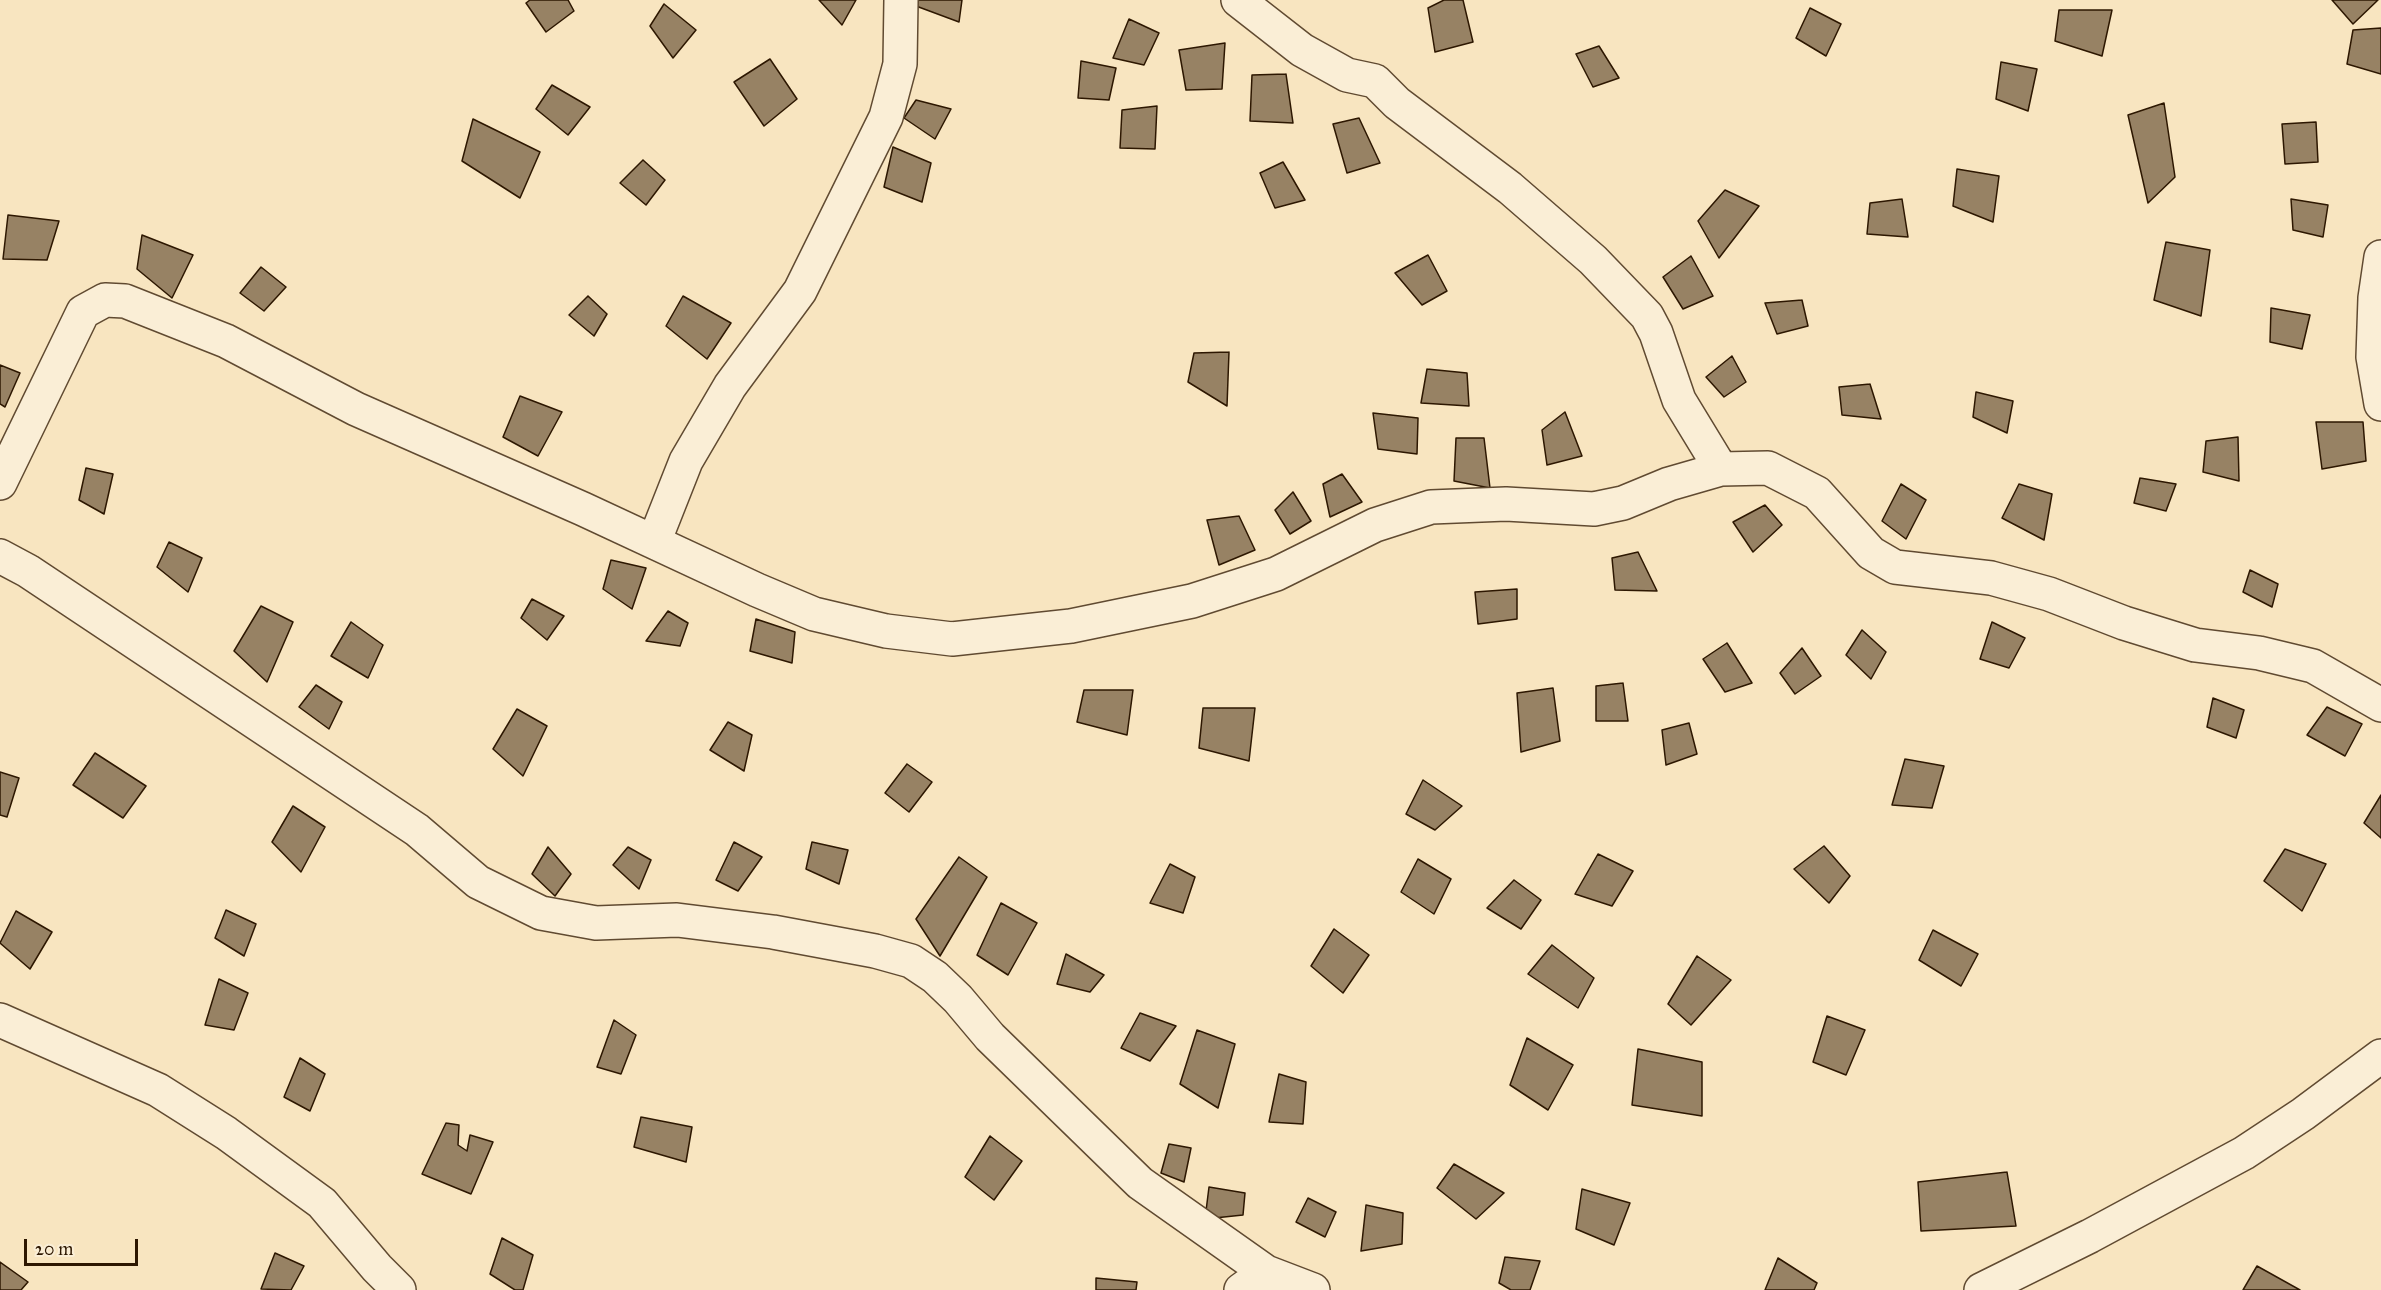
<!DOCTYPE html>
<html>
<head>
<meta charset="utf-8">
<style>
	body { margin:0 }
	#map { position:relative; width:2381px; height:1290px; overflow:hidden; background:#f8e5c0; font-family:"IM FELL Great Primer",serif }
	canvas { display:block }
	.scale { position:absolute; left:24px; top:1239px; width:114px; height:27px; box-sizing:border-box; border:3px solid #2d1701; border-top:0; padding-left:8px; font-size:18px; line-height:21px; white-space:nowrap; color:#2d1701; -webkit-text-stroke:4px #faeed6; paint-order:stroke }
</style>
</head>
<body>
<div id="map">
<canvas width="2381" height="1290"></canvas>
<div class="scale">20 m</div>
</div>
<script>
const c = document.querySelector('canvas').getContext('2d');
c.lineJoin = 'round';
function paint(path, color) {
  c.fillStyle = color;
  c.fill(path, 'evenodd');
}
function toPath(rows) {
  const path = new Path2D();
  for (const r of rows) {
    path.moveTo(r[0], r[1]);
    for (let i = 2; i < r.length; i += 2) path.lineTo(r[i], r[i + 1]);
  }
  return path;
}
function stroke(path, color, width, dash) {
  c.strokeStyle = color;
  c.lineWidth = width;
  c.lineCap = dash ? 'butt' : 'round';
  c.setLineDash(dash || []);
  c.stroke(path);
}
const building = toPath([
	[530,0,568,0,574,11,546,32,526,3,530,0],
	[819,0,856,0,842,25,819,0],
	[918,0,962,0,959,22,916,6,918,0],
	[1444,0,1463,0,1473,42,1435,52,1428,8,1444,0],
	[2332,0,2378,0,2353,24,2332,0],
	[664,4,696,30,673,58,650,26,664,4],
	[1810,8,1841,24,1826,56,1796,38,1810,8],
	[2059,10,2112,10,2102,56,2055,41,2059,10],
	[1129,19,1159,33,1144,65,1113,58,1129,19],
	[2381,28,2381,74,2347,64,2353,30,2381,28],
	[1225,43,1222,89,1186,90,1179,50,1225,43],
	[1599,46,1619,78,1593,87,1576,54,1599,46],
	[770,59,797,99,764,126,734,82,770,59],
	[1081,61,1116,68,1109,100,1078,98,1081,61],
	[2001,62,2037,69,2028,111,1996,99,2001,62],
	[1286,74,1293,123,1250,121,1252,75,1286,74],
	[552,85,590,107,568,135,536,109,552,85],
	[916,100,951,109,935,139,904,118,916,100],
	[2164,103,2175,177,2148,203,2128,115,2164,103],
	[1157,106,1155,149,1120,148,1122,110,1157,106],
	[1359,118,1380,163,1347,173,1333,124,1359,118],
	[473,119,540,152,520,198,462,161,473,119],
	[2316,122,2318,162,2285,164,2282,124,2316,122],
	[893,147,931,163,922,202,884,187,893,147],
	[643,160,665,180,646,205,620,183,643,160],
	[1283,162,1305,200,1275,208,1260,173,1283,162],
	[1957,169,1999,176,1993,222,1953,206,1957,169],
	[1725,190,1759,206,1719,258,1698,221,1725,190],
	[1902,199,1908,237,1867,234,1870,203,1902,199],
	[2291,199,2328,205,2323,237,2293,230,2291,199],
	[8,215,59,221,47,260,3,259,8,215],
	[142,235,193,255,172,298,137,269,142,235],
	[2166,242,2210,250,2201,316,2154,300,2166,242],
	[1428,255,1447,291,1422,305,1395,273,1428,255],
	[1691,256,1713,296,1683,309,1663,277,1691,256],
	[261,267,286,287,264,311,240,293,261,267],
	[588,296,607,314,594,336,569,315,588,296],
	[683,296,731,323,707,359,666,326,683,296],
	[1802,300,1808,326,1777,334,1765,303,1802,300],
	[2271,308,2310,315,2302,349,2270,342,2271,308],
	[1229,352,1227,406,1188,382,1194,353,1229,352],
	[1732,356,1746,382,1724,397,1706,377,1732,356],
	[0,365,20,373,5,407,0,404,0,365],
	[1427,369,1467,373,1469,406,1421,403,1427,369],
	[1870,384,1881,419,1842,415,1839,387,1870,384],
	[1976,392,2013,401,2007,433,1973,417,1976,392],
	[520,396,562,412,538,456,503,437,520,396],
	[1565,412,1582,456,1547,465,1542,430,1565,412],
	[1373,413,1418,418,1417,454,1378,449,1373,413],
	[2316,422,2363,422,2366,461,2322,469,2316,422],
	[2238,437,2239,481,2203,472,2206,441,2238,437],
	[1456,438,1484,438,1490,488,1454,481,1456,438],
	[86,468,113,474,104,514,79,500,86,468],
	[1342,474,1362,502,1330,517,1323,484,1342,474],
	[2140,478,2176,484,2166,511,2134,503,2140,478],
	[1901,484,1926,500,1906,539,1882,521,1901,484],
	[2019,484,2052,494,2044,540,2002,518,2019,484],
	[1293,492,1311,521,1290,534,1275,510,1293,492],
	[1765,505,1782,525,1753,552,1733,522,1765,505],
	[1239,516,1255,550,1219,565,1207,520,1239,516],
	[169,542,202,558,188,592,157,567,169,542],
	[1638,552,1657,591,1615,590,1612,558,1638,552],
	[611,560,646,568,632,609,603,589,611,560],
	[2250,570,2278,584,2272,607,2243,592,2250,570],
	[1517,589,1517,619,1478,624,1475,592,1517,589],
	[532,599,564,616,547,640,521,618,532,599],
	[261,606,293,622,267,682,234,651,261,606],
	[668,611,688,623,680,646,646,641,668,611],
	[756,619,795,632,792,663,750,651,756,619],
	[351,622,383,645,368,678,331,656,351,622],
	[1992,622,2025,638,2009,668,1980,659,1992,622],
	[1862,630,1886,652,1871,679,1846,655,1862,630],
	[1727,643,1752,683,1725,692,1703,659,1727,643],
	[1802,648,1821,676,1795,694,1780,673,1802,648],
	[1623,683,1628,721,1596,721,1596,686,1623,683],
	[316,685,342,702,329,729,299,707,316,685],
	[1553,688,1560,741,1521,752,1517,693,1553,688],
	[1084,690,1133,690,1127,735,1077,722,1084,690],
	[2213,698,2244,710,2236,738,2207,727,2213,698],
	[2327,707,2362,724,2345,756,2307,735,2327,707],
	[1203,708,1255,708,1249,761,1199,748,1203,708],
	[517,709,547,726,523,776,493,749,517,709],
	[728,722,752,735,744,771,710,750,728,722],
	[1689,723,1697,754,1666,765,1662,730,1689,723],
	[95,753,146,786,123,818,73,785,95,753],
	[1905,759,1944,766,1932,808,1892,805,1905,759],
	[907,764,932,782,909,812,885,793,907,764],
	[0,772,19,778,7,817,0,815,0,772],
	[1423,780,1462,806,1435,830,1406,814,1423,780],
	[2381,795,2381,838,2364,823,2381,795],
	[293,806,325,827,301,872,272,842,293,806],
	[734,842,762,857,738,891,716,880,734,842],
	[812,842,848,850,839,884,806,869,812,842],
	[1824,846,1850,876,1829,903,1794,869,1824,846],
	[548,847,571,874,555,896,532,874,548,847],
	[628,847,651,860,639,889,613,865,628,847],
	[2285,849,2326,864,2302,911,2264,881,2285,849],
	[1598,854,1633,871,1612,906,1575,894,1598,854],
	[959,857,987,877,940,956,916,919,959,857],
	[1418,859,1451,879,1434,914,1401,892,1418,859],
	[1170,864,1195,877,1183,913,1150,903,1170,864],
	[1514,880,1541,900,1521,929,1487,908,1514,880],
	[1001,903,1037,923,1008,975,977,955,1001,903],
	[226,910,256,924,244,956,215,938,226,910],
	[16,911,52,932,30,969,0,943,16,911],
	[1334,929,1369,955,1343,993,1311,966,1334,929],
	[1933,930,1978,954,1961,986,1919,960,1933,930],
	[1552,945,1594,978,1578,1008,1528,974,1552,945],
	[1066,954,1104,975,1090,992,1057,984,1066,954],
	[1697,956,1731,980,1691,1025,1668,1004,1697,956],
	[219,979,248,993,234,1030,205,1025,219,979],
	[1140,1013,1176,1026,1150,1061,1121,1048,1140,1013],
	[1827,1016,1865,1030,1846,1075,1813,1062,1827,1016],
	[614,1020,636,1035,621,1074,597,1067,614,1020],
	[1197,1030,1235,1044,1218,1108,1180,1084,1197,1030],
	[1527,1038,1573,1065,1548,1110,1510,1085,1527,1038],
	[1638,1049,1702,1062,1702,1116,1632,1105,1638,1049],
	[300,1058,325,1074,310,1111,284,1097,300,1058],
	[1279,1074,1306,1082,1303,1124,1269,1122,1279,1074],
	[641,1117,692,1127,686,1162,634,1147,641,1117],
	[446,1123,459,1125,458,1145,467,1151,470,1135,493,1142,471,1194,422,1174,446,1123],
	[990,1136,1022,1161,994,1200,965,1177,990,1136],
	[1169,1144,1191,1148,1184,1182,1161,1173,1169,1144],
	[1454,1164,1504,1193,1476,1219,1437,1188,1454,1164],
	[2007,1172,2016,1226,1921,1231,1918,1182,2007,1172],
	[1209,1187,1245,1193,1243,1215,1205,1219,1209,1187],
	[1582,1189,1630,1203,1614,1245,1576,1229,1582,1189],
	[1308,1198,1336,1212,1325,1237,1296,1222,1308,1198],
	[1366,1205,1403,1213,1402,1244,1361,1251,1366,1205],
	[502,1238,533,1255,523,1290,515,1290,490,1274,502,1238],
	[275,1253,304,1266,291,1290,261,1289,275,1253],
	[1505,1257,1540,1261,1530,1290,1511,1290,1499,1283,1505,1257],
	[1778,1258,1817,1283,1814,1290,1765,1290,1778,1258],
	[0,1262,28,1282,21,1290,0,1290,0,1262],
	[2257,1266,2300,1290,2243,1290,2257,1266],
	[1096,1278,1137,1282,1136,1290,1096,1290,1096,1278]
]);
paint(building, '#978264');
stroke(building, '#2d1701', 1.5);
const street = toPath([
	[1238,0,1302,50,1347,75,1375,81,1397,103,1510,188,1593,260,1647,316,1656,333,1679,400,1721,469],
	[2381,257,2375,298,2373,357,2381,404],
	[0,483,83,312,105,300,125,301,226,341,356,409,583,509,757,590,814,614,886,631,952,639,1071,626,1192,601,1276,574,1375,525,1431,507,1506,504,1594,509,1623,503,1669,484,1721,469,1768,468,1817,493,1871,553,1895,567,1991,578,2049,594,2124,623,2195,645,2259,653,2313,666,2381,705],
	[654,542,686,461,730,386,800,291,886,117,900,64,901,0],
	[0,556,28,571,417,830,478,882,541,913,596,923,677,920,773,932,875,951,911,961,935,977,958,999,990,1037,1140,1183,1266,1272,1313,1290],
	[0,1020,158,1090,226,1133,322,1203,377,1268,399,1290],
	[1241,1290,1266,1272],
	[1981,1290,2090,1236,2244,1153,2303,1114,2381,1056]
]);
stroke(street, '#604a31', 36);
stroke(street, '#faeed6', 33);
</script>
</body>
</html>
